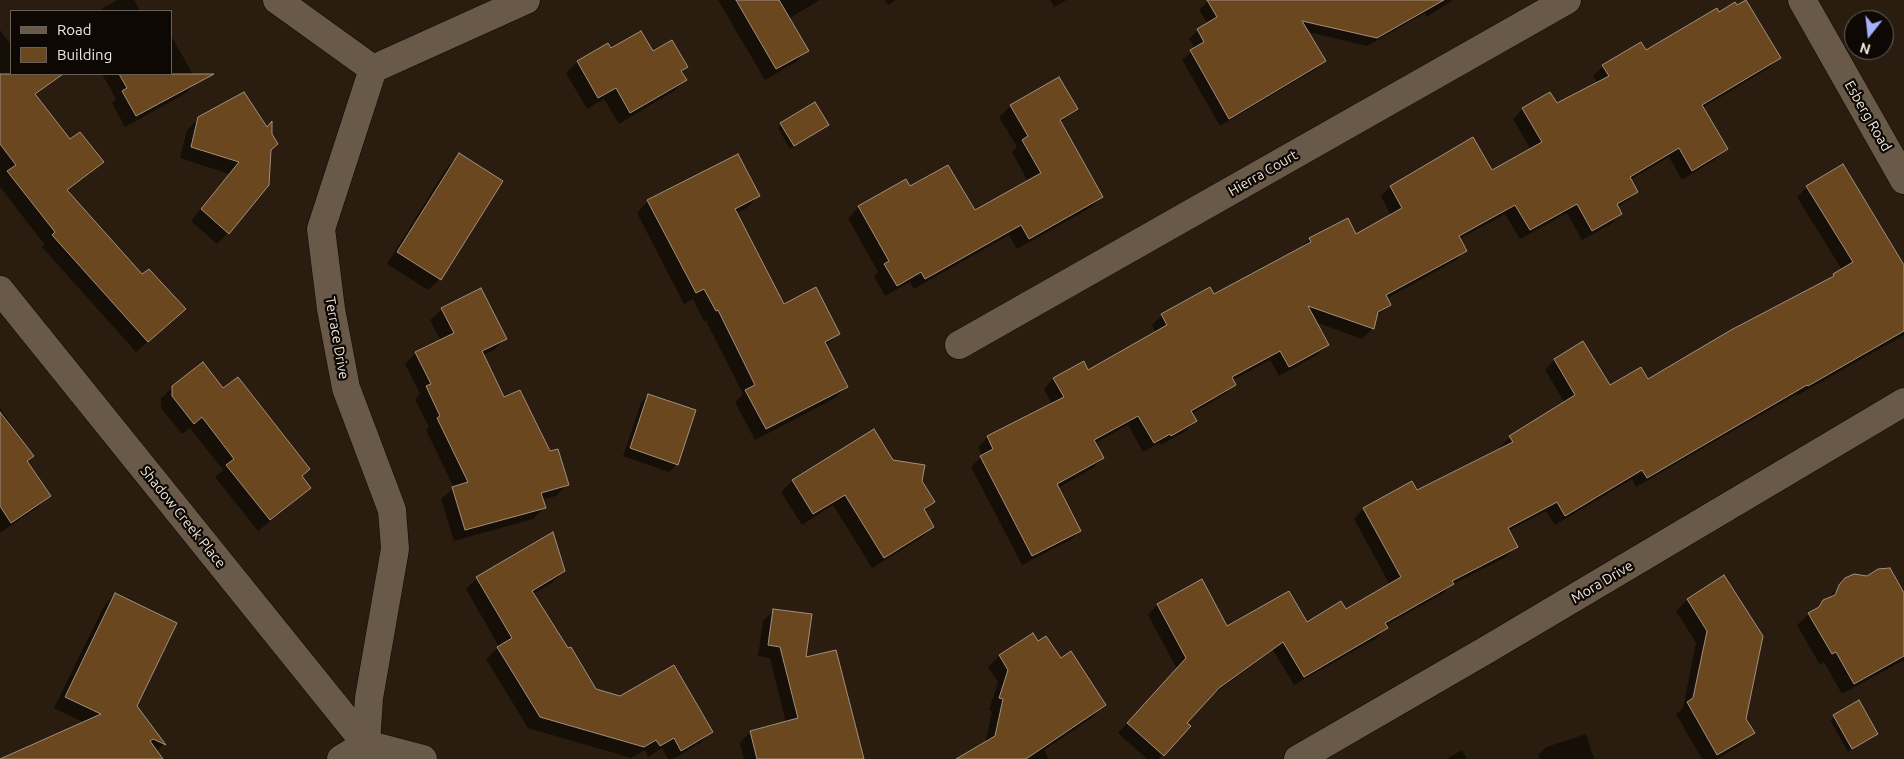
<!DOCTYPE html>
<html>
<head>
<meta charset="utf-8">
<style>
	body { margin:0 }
	#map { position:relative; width:1904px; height:759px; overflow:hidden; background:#2a1d0f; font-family:Ubuntu,sans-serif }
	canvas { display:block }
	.legend { position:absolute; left:10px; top:10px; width:162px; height:65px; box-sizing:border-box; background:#0e0804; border:1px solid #68615a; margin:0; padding:6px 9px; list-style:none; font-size:15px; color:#efe6dc }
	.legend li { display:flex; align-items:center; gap:10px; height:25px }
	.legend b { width:25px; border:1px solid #68615a }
	.north { position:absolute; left:1844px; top:10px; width:50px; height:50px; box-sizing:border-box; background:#0e0804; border:1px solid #68615a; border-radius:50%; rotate:196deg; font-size:14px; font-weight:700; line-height:20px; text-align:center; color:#efe6dc }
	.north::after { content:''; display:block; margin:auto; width:18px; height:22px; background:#a6b1fc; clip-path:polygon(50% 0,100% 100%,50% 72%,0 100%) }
</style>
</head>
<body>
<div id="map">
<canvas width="1904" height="759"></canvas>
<ul class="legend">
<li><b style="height:6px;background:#695949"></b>Road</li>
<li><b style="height:14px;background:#6a471e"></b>Building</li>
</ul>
<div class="north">N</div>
</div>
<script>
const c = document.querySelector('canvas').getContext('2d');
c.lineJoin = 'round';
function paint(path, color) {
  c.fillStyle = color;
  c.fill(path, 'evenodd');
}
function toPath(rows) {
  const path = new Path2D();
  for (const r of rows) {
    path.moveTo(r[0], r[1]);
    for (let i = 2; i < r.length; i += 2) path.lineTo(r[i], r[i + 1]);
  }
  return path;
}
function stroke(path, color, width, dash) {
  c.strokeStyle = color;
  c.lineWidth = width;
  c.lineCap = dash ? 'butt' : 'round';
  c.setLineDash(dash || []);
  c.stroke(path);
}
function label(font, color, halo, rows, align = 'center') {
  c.font = font + ' Ubuntu,sans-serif';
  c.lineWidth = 4.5;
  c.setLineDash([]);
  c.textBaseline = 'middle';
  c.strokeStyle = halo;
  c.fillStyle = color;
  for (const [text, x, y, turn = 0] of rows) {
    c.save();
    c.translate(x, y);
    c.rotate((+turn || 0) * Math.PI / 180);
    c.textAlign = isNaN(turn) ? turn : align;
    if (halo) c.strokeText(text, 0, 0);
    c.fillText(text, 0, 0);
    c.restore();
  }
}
paint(toPath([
	[117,0,134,0,140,11,98,11],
	[718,0,820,0,788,19,807,51,796,62,765,80],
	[885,0,896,0,888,5],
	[1050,0,1067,0,1054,7],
	[1210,0,1453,0,1427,17,1425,13,1367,46,1308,32,1324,61,1316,69,1220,126,1182,60,1195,49,1189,39,1198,30,1208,24,1199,10],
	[1719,13,1779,58,1769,68,1702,108,1726,149,1716,159,1682,180,1669,157,1630,180,1637,192,1627,201,1617,207,1621,214,1611,224,1582,240,1567,213,1520,239,1505,214,1459,239,1465,250,1456,260,1386,299,1389,305,1376,317,1372,329,1362,339,1315,322,1327,345,1317,355,1279,376,1270,360,1233,380,1235,385,1225,394,1191,414,1195,421,1186,431,1161,445,1159,443,1143,452,1128,425,1095,443,1103,458,1093,468,1058,488,1080,531,1070,540,1022,565,971,467,982,456,978,447,988,437,1052,404,1044,389,1053,379,1083,362,1088,371,1156,333,1152,325,1162,315,1214,296,1300,249,1310,239,1356,235,1391,216,1381,196,1391,186,1491,172,1531,150,1513,119,1523,109,1557,105,1598,83,1593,76,1603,66,1645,52],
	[0,30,11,45,11,74,34,74,44,87,35,96,70,141,102,162,91,173,66,192,142,276,173,321,136,352,42,247,44,244,0,187],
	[171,35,197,82,186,93,125,127,112,103,116,99,102,74,171,74],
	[607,45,610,50,686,67,681,73,685,80,674,91,619,124,604,99,587,109,566,73,577,62],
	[1011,106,1076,109,1060,123,1102,197,1090,208,1017,249,1009,235,914,289,910,282,885,296,874,276,878,272,848,218,859,207,910,188,974,212,1028,182,1012,152,1017,147,999,117],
	[199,118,270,150,228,233,217,244,191,221,229,174,180,158,187,130],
	[781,124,828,125,790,149,778,128],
	[459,155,440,279,428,290,387,264,448,166],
	[1807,187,1904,267,1904,335,1798,395,1797,394,1636,487,1632,479,1555,525,1546,511,1508,531,1516,547,1506,557,1451,585,1442,594,1385,626,1386,628,1377,638,1294,685,1273,650,1211,696,1186,723,1189,726,1159,759,1147,759,1118,733,1177,669,1148,615,1157,605,1202,581,1227,627,1306,623,1345,611,1390,585,1354,519,1363,509,1411,483,1416,492,1502,449,1500,447,1510,437,1565,403,1545,370,1554,360,1583,343,1609,387,1647,380,1826,282,1833,275,1842,270,1797,197],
	[758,196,747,208,736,213,783,306,838,334,826,346,847,387,835,398,755,440,735,402,743,394,706,321,704,321,693,299,684,304,637,213,648,201],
	[442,309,505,339,494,350,483,355,504,399,550,453,567,484,556,496,542,500,544,508,533,519,454,541,441,499,454,488,426,430,429,427,415,399,420,394,405,364,416,353,441,341,430,320],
	[173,387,223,390,310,488,298,499,258,531,215,477,223,470,190,428,182,434,161,408,161,398],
	[648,395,677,464,669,472,623,456,641,403],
	[0,408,33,456,26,463,50,496,38,507,0,533],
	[892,461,920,481,933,502,924,512,933,527,921,538,872,568,833,505,802,525,781,492,792,481],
	[563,571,552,583,533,594,567,650,595,690,711,732,700,743,673,759,668,759,662,748,648,757,645,750,631,758,528,728,486,659,499,647,466,589,477,578],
	[1724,577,1745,719,1753,733,1742,744,1717,759,1702,759,1676,714,1683,708,1696,643,1676,611,1687,600],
	[1867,577,1904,595,1904,660,1842,694,1824,662,1820,665,1797,625,1809,614,1827,600,1845,579],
	[115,594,136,706,164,744,156,752,161,759,17,759,17,757,29,745,42,742,85,723,54,708,104,606],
	[774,610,805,659,863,759,744,759,740,743,750,732,786,723,770,658,758,656,763,621],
	[1032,635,1037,643,1060,660,1104,705,1093,717,1044,750,1049,759,971,759,985,744,992,711,989,710,998,682,988,667,999,656],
	[1859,702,1877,734,1848,752,1830,720],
	[1586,734,1594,759,1540,759,1538,755,1546,747],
	[1462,750,1467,759,1446,759]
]), '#0007');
const building = toPath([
	[736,0,779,0,809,51,776,69,736,0],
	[1207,0,1444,0,1377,38,1302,21,1326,61,1229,119,1190,50,1204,42,1197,29,1217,17,1207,0],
	[1746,0,1781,58,1702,105,1728,149,1692,171,1679,148,1630,177,1638,192,1617,204,1622,214,1592,231,1577,204,1530,230,1515,205,1459,236,1467,251,1386,295,1391,305,1378,312,1374,329,1308,306,1329,345,1289,367,1280,351,1232,377,1236,385,1191,411,1197,421,1171,436,1170,434,1154,443,1138,416,1094,440,1104,458,1057,484,1081,531,1032,556,980,456,993,449,987,436,1064,397,1053,378,1084,361,1088,370,1167,325,1161,314,1210,287,1214,294,1311,242,1309,238,1348,218,1356,234,1402,208,1390,186,1473,137,1492,170,1542,142,1522,108,1550,92,1557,103,1609,76,1602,65,1641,42,1646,50,1717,8,1719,12,1735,2,1737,5,1746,0],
	[641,31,653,51,672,40,688,67,681,71,687,80,630,113,616,88,598,98,577,61,608,43,611,48,641,31],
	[0,74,63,74,35,94,70,139,80,132,104,162,67,190,142,274,149,269,186,309,148,342,52,235,55,232,7,171,16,165,0,144,0,74],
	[119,74,214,74,136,116,122,91,127,88,119,74],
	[1059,77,1078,109,1060,120,1103,197,1029,239,1021,225,925,279,921,272,897,286,884,264,889,261,858,206,906,179,910,186,948,165,975,210,1041,173,1022,140,1028,136,1010,105,1059,77],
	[244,92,267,127,272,121,272,134,278,144,271,150,269,185,229,234,201,209,239,162,191,147,198,117,244,92],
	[815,102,829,125,794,146,780,123,815,102],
	[459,153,503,181,441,280,397,252,459,153],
	[738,154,760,196,735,209,784,304,816,287,840,334,825,342,848,387,766,429,745,390,755,385,718,310,716,311,704,289,696,293,647,200,738,154],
	[1843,164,1904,265,1904,331,1808,386,1807,385,1647,478,1642,470,1565,516,1557,502,1508,528,1518,547,1452,581,1454,584,1385,623,1388,628,1304,677,1283,642,1219,688,1187,723,1191,726,1164,756,1127,723,1186,658,1157,604,1202,579,1227,626,1289,591,1307,622,1341,601,1346,609,1401,577,1363,508,1412,481,1417,490,1513,442,1509,436,1575,395,1554,359,1583,341,1610,385,1641,367,1648,379,1731,330,1834,276,1833,274,1853,262,1806,186,1843,164],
	[481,288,507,339,482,351,504,397,520,390,550,451,558,449,569,485,541,493,546,508,465,530,452,487,468,482,437,418,440,416,426,386,431,384,415,352,454,333,441,308,481,288],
	[203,362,223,388,238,377,310,469,302,476,311,488,270,520,226,465,234,459,202,417,194,424,172,396,172,386,203,362],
	[648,394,696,410,678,465,630,448,648,394],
	[0,412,34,456,27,461,51,496,11,523,0,506,0,412],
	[874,429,893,460,925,465,922,481,935,502,924,509,934,527,884,558,845,495,813,514,792,480,874,429],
	[553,532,565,571,532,591,568,648,571,647,596,689,620,696,674,665,713,732,681,751,674,738,660,746,656,740,644,747,540,717,497,647,512,638,476,577,553,532],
	[1890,568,1904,593,1904,656,1854,684,1836,652,1832,654,1808,613,1819,607,1823,600,1835,595,1839,585,1845,578,1854,574,1867,576,1878,569,1890,568],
	[1724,575,1763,636,1746,719,1755,733,1717,755,1687,702,1693,698,1707,631,1687,599,1724,575],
	[115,593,177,623,137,706,166,745,153,739,150,741,163,759,0,759,101,714,65,697,115,593],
	[773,609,812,614,806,657,836,650,864,759,757,759,750,731,798,718,780,647,768,645,773,609],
	[1033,633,1038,641,1046,636,1061,658,1071,651,1106,705,1026,759,956,759,995,736,1003,699,999,698,1008,670,999,655,1033,633],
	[1859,700,1878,734,1852,749,1833,715,1859,700]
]);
paint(building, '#6a471e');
stroke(building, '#a1907f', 1);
const minor = toPath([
	[277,0,373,69],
	[1802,0,1904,180],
	[0,290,366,744],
	[959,345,1567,0],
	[366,744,369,698,395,549,392,510,346,388,331,309,321,229,373,69,526,0],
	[366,744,423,759],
	[341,759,366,744],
	[1298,759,1488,649,1904,402]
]);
stroke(minor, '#120700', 29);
stroke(minor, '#695949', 28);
label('14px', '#efe6dc', '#0e0804', [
	["Esberg Road",1868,116,60],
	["Hierra Court",1263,173,-30],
	["Terrace Drive",337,338,80],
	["Shadow Creek Place",183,517,51],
	["Mora Drive",1602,582,-31]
]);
</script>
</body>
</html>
